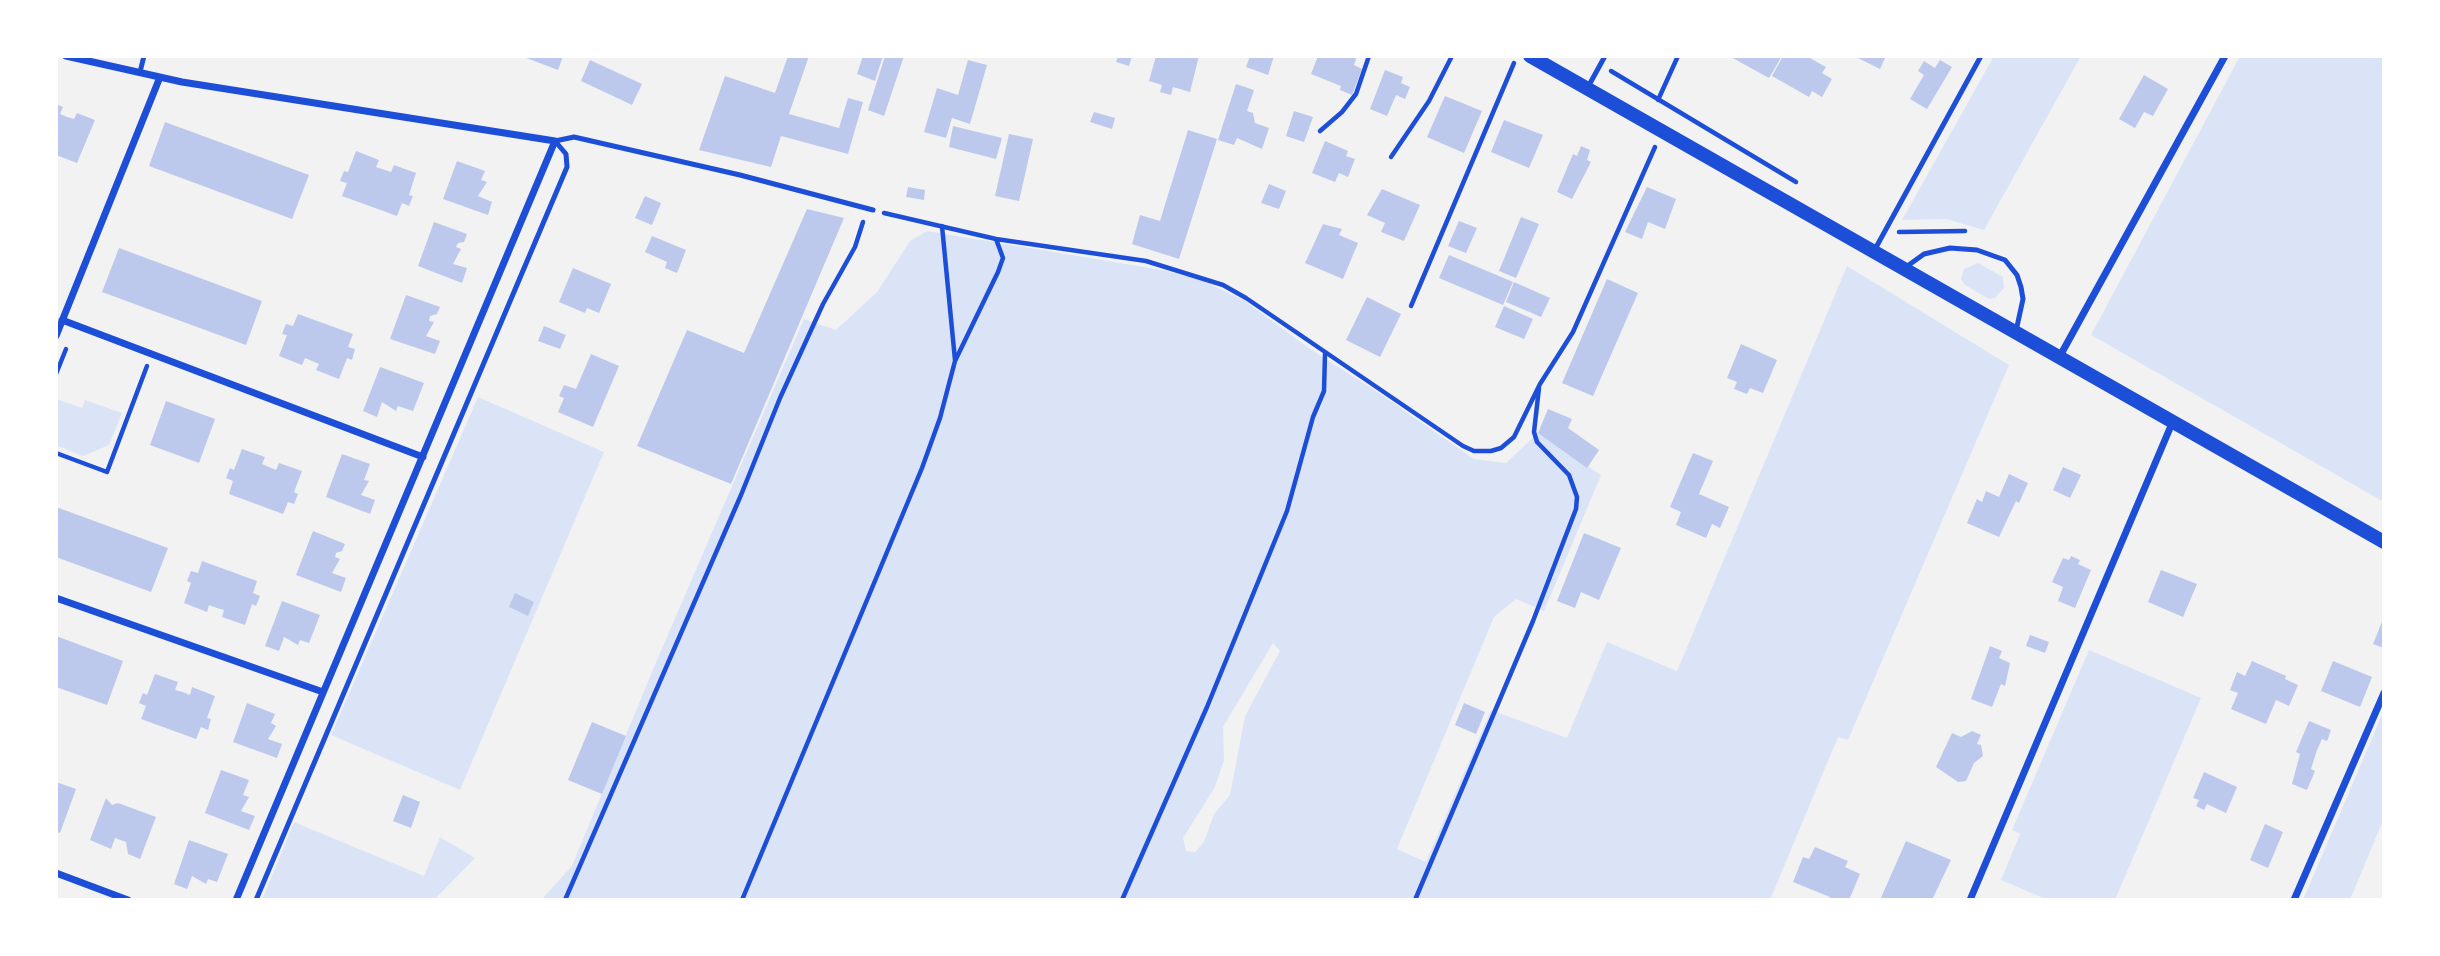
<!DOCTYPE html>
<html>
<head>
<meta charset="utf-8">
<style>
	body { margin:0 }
	#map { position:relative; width:2440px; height:956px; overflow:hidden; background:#f2f2f2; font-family:Montserrat,sans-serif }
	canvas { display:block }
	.frame { position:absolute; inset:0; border:58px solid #fff; pointer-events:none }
</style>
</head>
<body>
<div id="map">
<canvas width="2440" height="956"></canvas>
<div class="frame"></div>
</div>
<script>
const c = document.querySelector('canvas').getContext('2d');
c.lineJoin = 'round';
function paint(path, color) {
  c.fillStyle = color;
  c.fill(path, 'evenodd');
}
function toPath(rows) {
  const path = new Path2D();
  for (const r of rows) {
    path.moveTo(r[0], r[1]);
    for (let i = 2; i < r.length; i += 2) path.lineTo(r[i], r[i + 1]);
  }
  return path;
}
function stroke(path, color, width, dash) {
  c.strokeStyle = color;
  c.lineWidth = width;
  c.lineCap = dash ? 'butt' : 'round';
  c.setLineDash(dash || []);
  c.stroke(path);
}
paint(toPath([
	[1994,56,2081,56,1984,230,1946,219,1902,220],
	[2240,56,2384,56,2384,502,2091,335],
	[927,231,1162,270,1201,280,1245,301,1310,349,1379,393,1474,459,1506,463,1538,433,1601,475,1544,611,1516,599,1494,617,1397,849,1426,862,1491,710,1567,738,1607,642,1677,671,1847,266,2009,365,1848,740,1838,737,1770,900,541,900,572,866,654,667,804,319,836,330,877,292,910,241],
	[1273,643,1280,651,1245,716,1230,795,1214,814,1204,842,1195,852,1186,851,1183,838,1215,787,1224,760,1223,727],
	[1978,263,2003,277,2004,288,1995,298,1989,299,1965,285,1961,279,1964,269],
	[478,397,604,452,460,790,331,735],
	[56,399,82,408,85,400,122,413,109,445,83,456,56,445],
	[2089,650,2201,698,2115,900,2048,900,2001,880,2020,834,2012,830],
	[2384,710,2384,818,2350,900,2303,900],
	[294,822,424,876,440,837,475,858,434,900,262,900]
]), '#dbe4f7');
paint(toPath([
	[521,56,563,56,558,70],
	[788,56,809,56,789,114,839,128,848,98,863,102,848,154,781,136,771,167,699,150,725,76,775,93],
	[863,56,883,56,875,81,857,74],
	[885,56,904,56,884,116,868,110],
	[1118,56,1132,56,1129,66,1116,62],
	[1156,56,1199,56,1190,92,1173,87,1171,95,1160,92,1162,85,1149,81],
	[1250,56,1274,56,1268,75,1246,67],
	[1318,56,1357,56,1354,65,1362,69,1352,95,1340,90,1341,86,1311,74],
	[1729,56,1782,56,1769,78],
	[1783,56,1806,56,1826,67,1822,73,1832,79,1822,97,1812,91,1809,97,1772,76],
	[1854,56,1886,56,1880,69],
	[590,60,642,84,632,105,581,81],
	[968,60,987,65,970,124,952,118,946,138,924,132,937,88,958,95],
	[1940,60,1952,67,1927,109,1910,99,1924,75,1918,71,1924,61,1935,68],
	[1385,70,1403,77,1401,83,1410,87,1405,99,1396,95,1387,116,1370,109],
	[2144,75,2168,89,2153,116,2144,112,2135,128,2119,119],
	[1236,84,1254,90,1247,111,1253,113,1255,123,1269,128,1262,149,1237,138,1234,145,1218,140],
	[1445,96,1482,111,1464,153,1427,137],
	[56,104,63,107,60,114,67,117,74,119,77,113,95,120,77,163,56,155],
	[1294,111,1313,117,1304,142,1286,136],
	[1094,112,1115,118,1112,129,1090,122],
	[1504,120,1543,135,1529,168,1491,152],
	[165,122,309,175,292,219,149,166],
	[953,126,1002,138,996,159,949,147],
	[1188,130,1217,139,1179,259,1132,244,1140,215,1160,221],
	[1009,134,1033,139,1019,201,995,196],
	[1325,141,1348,151,1346,156,1355,159,1348,177,1339,173,1335,182,1312,173],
	[1581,146,1590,150,1587,160,1591,162,1572,199,1557,192,1573,154,1577,156],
	[356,151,379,160,376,167,391,172,394,165,416,173,409,195,413,196,409,206,402,203,397,216,342,196,347,183,340,181,344,171,348,172],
	[457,161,485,171,481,180,487,182,478,196,492,202,488,215,443,199],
	[1269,184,1286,191,1279,209,1261,203],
	[908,187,925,190,924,200,906,197],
	[1647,187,1676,199,1665,229,1648,222,1642,239,1625,232],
	[1382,189,1420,205,1404,241,1381,232,1385,223,1367,215],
	[645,196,661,203,652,225,635,218],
	[807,209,844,218,731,484,637,446,687,330,744,353],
	[1521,217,1539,224,1516,278,1499,271],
	[1459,221,1477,228,1466,253,1448,246],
	[434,222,467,234,464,242,458,243,456,247,461,249,453,264,467,268,462,283,418,266],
	[1323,224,1342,229,1339,235,1358,243,1343,279,1305,263],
	[652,236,686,250,677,273,665,268,667,262,645,252],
	[119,248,262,301,246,345,102,292],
	[1449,255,1513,282,1503,305,1439,278],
	[573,268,611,284,599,313,587,308,585,313,559,302],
	[1607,279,1638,293,1593,396,1562,383],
	[1514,282,1550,298,1541,317,1506,302],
	[406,295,440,307,437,314,430,316,429,321,434,322,426,336,440,341,435,354,390,339],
	[1367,297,1401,314,1380,357,1346,340],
	[1504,306,1533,319,1524,339,1495,327],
	[298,314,353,334,348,347,355,349,352,360,347,358,339,379,316,370,319,364,305,358,302,365,279,356,287,335,282,334,286,324,293,326],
	[544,326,566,335,560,349,538,341],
	[1741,344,1777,360,1763,393,1750,388,1747,394,1734,389,1737,382,1727,378],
	[591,354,619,366,593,427,558,412,564,398,559,396,564,385,576,389],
	[380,367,424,383,413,411,398,406,396,411,382,402,377,417,363,411],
	[166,401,215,419,199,463,150,445],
	[1548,409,1572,419,1568,428,1599,450,1587,468,1538,433],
	[242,449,265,457,262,464,276,470,279,463,302,471,294,492,298,494,294,504,288,502,283,514,229,494,233,481,226,478,230,468,234,470],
	[1693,453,1713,461,1699,494,1729,507,1720,528,1712,524,1706,538,1676,525,1681,512,1670,507],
	[342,454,370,464,364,480,369,481,361,495,375,500,370,514,326,497],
	[2063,467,2081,475,2070,498,2053,490],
	[2009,474,2028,483,2019,503,2016,501,1999,537,1967,523,1977,499,1982,502,1986,491,1999,497],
	[56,507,168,548,151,592,56,557],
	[313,531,345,544,342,551,336,553,335,557,340,559,332,573,346,578,341,592,296,575],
	[1584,533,1621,548,1599,600,1581,592,1575,608,1557,601],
	[2071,556,2080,560,2078,564,2091,570,2075,608,2058,601,2063,587,2052,582,2063,558,2069,560],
	[202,561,257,581,253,593,260,596,256,606,252,604,245,625,222,617,224,610,217,608,209,605,207,612,184,603,191,583,187,581,191,571,198,573],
	[2161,570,2197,584,2183,617,2148,602],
	[515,593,534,602,528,616,509,607],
	[282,601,320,615,309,643,300,640,298,645,284,637,279,651,265,646],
	[2384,617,2384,648,2373,644],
	[2030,635,2049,642,2045,653,2026,646],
	[56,636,123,661,107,705,56,687],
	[1990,646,2002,651,1999,658,2010,663,2005,686,2001,684,1992,707,1971,699],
	[2252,661,2286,676,2285,679,2298,685,2289,706,2276,700,2266,724,2231,709,2238,693,2230,690,2237,672,2245,676],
	[2333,661,2372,677,2360,707,2321,691],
	[155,674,178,682,175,690,183,692,190,695,192,687,215,696,207,718,211,719,208,730,201,727,196,739,141,719,146,706,139,703,143,693,147,695],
	[247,703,275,714,271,723,276,726,268,739,282,744,277,758,233,742],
	[1464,703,1485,712,1476,734,1455,725],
	[2309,721,2331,730,2327,741,2322,739,2317,750,2311,769,2315,771,2307,790,2292,784,2300,754,2296,752],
	[592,722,626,736,602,794,568,780],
	[1972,731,1981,735,1977,744,1981,745,1983,756,1974,763,1966,781,1958,782,1936,767,1952,733,1961,737],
	[221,770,249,780,243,795,249,797,241,811,255,816,249,830,205,813],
	[2204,772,2237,787,2226,813,2207,804,2204,810,2196,806,2199,800,2193,798],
	[56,782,76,789,60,833,56,832],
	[403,795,420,802,411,828,393,821],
	[106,798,112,805,118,803,156,817,140,859,128,854,126,842,115,838,111,849,90,840],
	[2265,824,2283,832,2268,868,2250,860],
	[189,840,228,854,217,882,208,879,206,884,192,876,187,889,174,884],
	[1906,841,1951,860,1932,900,1880,900],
	[1815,847,1848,861,1845,867,1860,874,1849,900,1829,900,1830,897,1793,882,1803,857,1809,859]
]), '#bdc9ec');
stroke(toPath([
	[1611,71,1796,182],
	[1658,100,1678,56],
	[1320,131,1342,112,1356,94,1369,56],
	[1391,157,1429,101,1452,56],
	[884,213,996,239,1146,261,1223,285,1246,298,1463,446,1474,451,1491,451,1501,448,1514,437,1540,384,1573,332,1655,147],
	[942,226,955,360],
	[1899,232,1965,231],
	[1411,306,1514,63],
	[56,374,66,349],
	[56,453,107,472,147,366],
	[565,900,741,495,780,398,823,304,855,247,863,222],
	[742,900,922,468,940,418,955,361,998,272,1003,258,996,239],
	[1122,900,1207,707,1287,511,1313,417,1324,391,1325,354],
	[1415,900,1533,621,1576,509,1577,497,1569,475,1537,442,1534,432,1539,388]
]), '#1d4ed8', 4.5);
stroke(toPath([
	[140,72,144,56],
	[1588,87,1605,56],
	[1874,251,1981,56],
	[1906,267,1924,254,1950,248,1977,250,2005,260,2017,275,2021,287,2023,299,2016,331],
	[256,900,567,167,566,154,555,141,574,137,740,175,873,210]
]), '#1d4ed8', 5);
stroke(toPath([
	[66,56,182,82,555,141,236,900],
	[62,320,423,457],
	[56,336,160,77],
	[2060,356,2225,56],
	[56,598,323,692],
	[56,873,128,900],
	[1970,900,2173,421],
	[2294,900,2384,693]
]), '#1d4ed8', 7);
stroke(toPath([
	[1530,56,2384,542]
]), '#1d4ed8', 14);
</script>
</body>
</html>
